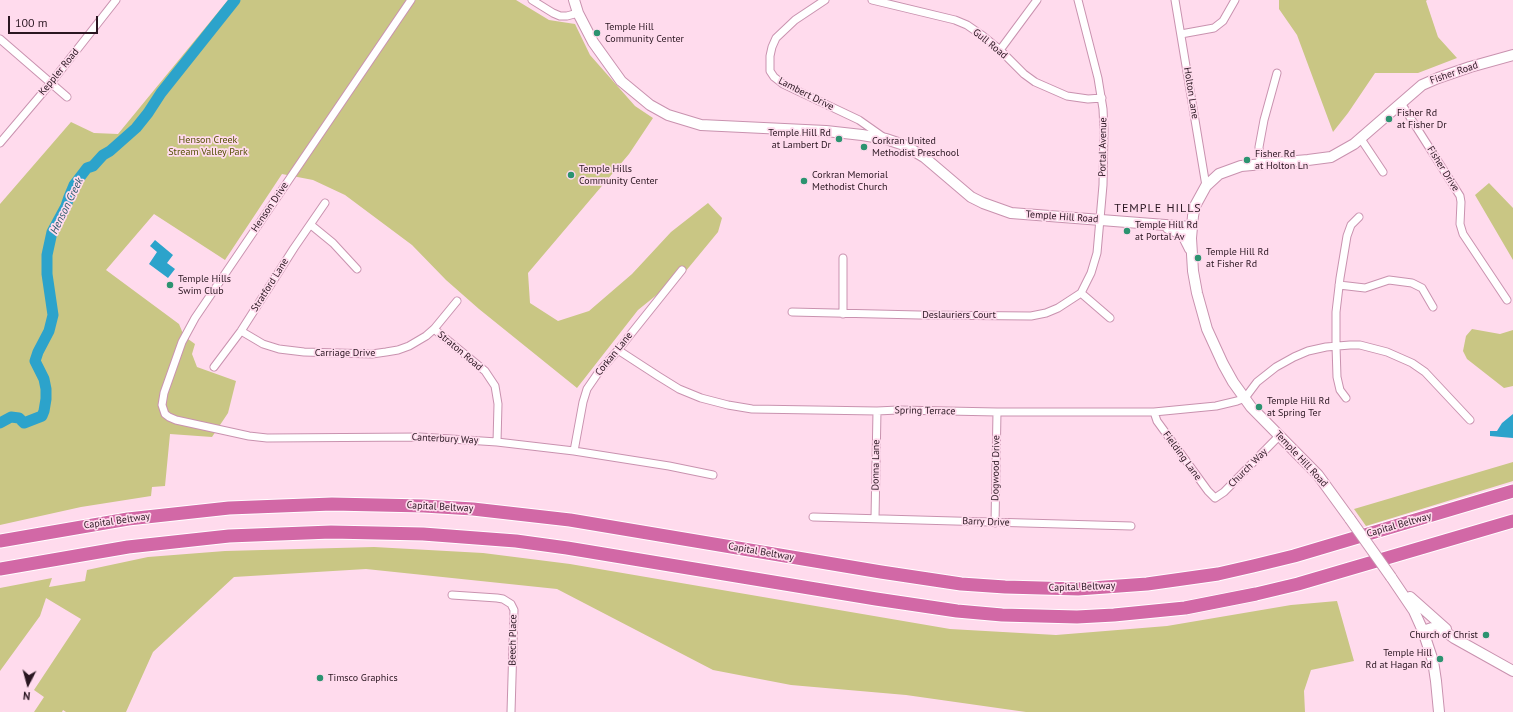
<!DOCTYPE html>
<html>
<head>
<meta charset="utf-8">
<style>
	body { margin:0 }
	#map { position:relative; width:1513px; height:712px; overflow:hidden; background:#ffdbed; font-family:"PT Sans",sans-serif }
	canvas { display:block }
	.north { position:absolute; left:8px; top:664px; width:40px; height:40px; -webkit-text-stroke:3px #ffdbed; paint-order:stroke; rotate:186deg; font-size:11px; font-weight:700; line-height:16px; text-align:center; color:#2a1621 }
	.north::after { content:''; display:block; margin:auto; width:14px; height:18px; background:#2a1621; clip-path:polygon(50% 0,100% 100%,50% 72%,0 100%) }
	.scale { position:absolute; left:8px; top:16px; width:90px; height:18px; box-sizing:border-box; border:2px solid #2a1621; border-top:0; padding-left:5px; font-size:12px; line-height:14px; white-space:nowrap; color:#2a1621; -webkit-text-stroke:3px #ffdbed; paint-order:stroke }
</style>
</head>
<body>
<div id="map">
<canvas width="1513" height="712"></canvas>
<div class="north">N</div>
<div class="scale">100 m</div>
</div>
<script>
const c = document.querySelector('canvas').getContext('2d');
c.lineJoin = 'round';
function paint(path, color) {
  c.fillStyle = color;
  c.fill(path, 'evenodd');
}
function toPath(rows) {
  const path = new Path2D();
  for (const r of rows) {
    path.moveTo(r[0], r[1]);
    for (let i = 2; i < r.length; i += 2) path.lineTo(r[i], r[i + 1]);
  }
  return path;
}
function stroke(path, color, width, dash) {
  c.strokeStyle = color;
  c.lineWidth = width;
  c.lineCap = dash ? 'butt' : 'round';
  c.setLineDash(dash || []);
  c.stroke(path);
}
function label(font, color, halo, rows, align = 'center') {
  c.font = font + ' "PT Sans",sans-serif';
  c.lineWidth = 3.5;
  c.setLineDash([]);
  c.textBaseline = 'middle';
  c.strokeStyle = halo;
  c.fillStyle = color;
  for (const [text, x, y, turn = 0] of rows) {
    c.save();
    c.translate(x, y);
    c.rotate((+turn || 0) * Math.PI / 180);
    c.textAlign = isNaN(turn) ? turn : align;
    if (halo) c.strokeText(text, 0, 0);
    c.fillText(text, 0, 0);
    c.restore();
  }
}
paint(toPath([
	[228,0,516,0,549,20,575,24,590,55,635,106,653,118,629,154,528,273,530,303,558,321,589,311,632,274,671,232,708,203,722,218,718,232,685,272,638,310,577,388,479,309,446,280,412,245,345,195,313,180,282,174,225,260,154,214,106,270,179,324,184,336,195,344,192,354,197,367,236,381,228,413,212,437,170,434,165,486,152,487,151,496,81,507,0,525,0,204,71,122,94,133,118,134],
	[1279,0,1427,0,1426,1,1438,37,1457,58,1418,73,1375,73,1348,113,1333,132,1297,35,1279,9],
	[1489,183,1513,208,1513,260,1475,195],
	[1472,329,1500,334,1513,330,1513,386,1504,388,1467,359,1463,351,1466,336],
	[1513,462,1513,481,1366,526,1354,509],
	[374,547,483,553,570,564,950,629,1056,635,1167,626,1291,605,1337,601,1354,661,1311,670,1304,691,1305,712,1026,712,906,695,791,685,713,670,557,589,366,569,234,577,153,652,126,712,66,712,63,710,62,712,34,712,44,697,34,690,81,619,46,598,40,616,0,671,0,588,52,578,49,587,85,581,87,570,148,557,225,551]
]), '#c9c684');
paint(toPath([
	[155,240,173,255,167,263,175,269,168,278,149,264,157,252,150,246],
	[1513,414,1513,438,1490,436,1490,431,1497,431,1502,423]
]), '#2ca3cb');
stroke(toPath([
	[0,423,11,417,19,418,24,423,42,416,44,411,46,399,46,389,44,379,35,361,38,352,49,331,53,315,47,274,47,255,52,232,66,206,69,197,74,185,87,168,93,166,103,155,110,151,136,128,148,113,161,93,235,0]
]), '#2ca3cb', 11);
const street = toPath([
	[411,0,195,318,182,342,164,393,162,405,165,414,169,417,176,420,249,436,267,438,420,437,497,442,574,451,669,466,713,475],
	[532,0,553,13,560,16,567,16,578,13],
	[825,0,795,20,776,38,772,47,770,56,770,71,774,77,783,84,859,120,886,139],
	[872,0,955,20,967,25,983,36,1000,50,1024,74,1035,82,1067,96,1088,99,1102,98],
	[1175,0,1206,186],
	[1181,34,1214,28,1223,21,1235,0],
	[0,39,67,97],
	[1000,50,1037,0],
	[1401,103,1460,196,1461,202,1460,224,1463,234,1507,300],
	[1361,139,1383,172],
	[0,143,50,84,116,0],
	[1260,163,1259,147,1264,120,1277,73],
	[311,225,333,243,357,269],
	[1339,285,1365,288,1389,280,1412,283,1422,288,1433,307],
	[1081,293,1110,318],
	[792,312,919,315,1031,316,1046,313,1058,308,1081,293,1091,273,1097,253,1103,185,1104,130,1103,109,1098,78,1078,0],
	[843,314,843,258],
	[434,329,485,371,495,386,498,404,497,442],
	[241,331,263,344,279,349,304,352,372,354,386,352,398,350,409,346,426,336,434,329,457,301],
	[618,350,658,376,679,389,701,398,728,405,752,409,877,411,898,410,997,412,1154,412,1216,406,1237,401,1245,398,1257,382,1276,367,1294,357,1308,351,1326,347,1350,345,1360,345,1387,352,1412,363,1425,372,1470,420],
	[214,367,241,331,294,248,325,203],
	[1346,398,1340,390,1337,377,1336,346,1336,312,1340,278,1347,236,1351,225,1359,217],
	[1154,412,1157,421,1208,491,1215,498,1224,492,1279,436],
	[574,451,583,402,587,389,598,373,618,350,682,270],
	[813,517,1131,526],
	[875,518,877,411],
	[995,523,997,412],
	[452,595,497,598,503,599,511,604,514,610,511,712]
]);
const secondary = toPath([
	[574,0,578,13,593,42,621,81,650,105,668,115,701,125,826,131,862,135,886,139,904,145,924,157,971,197,983,203,1011,213,1191,227],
	[1168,228,1183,235,1190,249],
	[1350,519,1318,475,1251,407,1233,382,1223,364,1207,329,1197,293,1193,271,1191,238,1193,216,1195,206,1206,186,1219,174,1241,166,1308,160,1331,157,1354,144,1422,85,1438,78,1470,67,1513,55],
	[1391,577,1414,611,1423,631,1433,661,1436,681,1439,712],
	[1410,597,1446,629],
	[1423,631,1432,628,1443,630,1454,638,1513,671]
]);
const highway = toPath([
	[0,541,128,519,229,508,332,504,424,506,473,509,570,520,881,572,961,584,1005,587,1078,589,1147,584,1218,574,1253,566,1294,556,1513,491],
	[0,569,128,547,229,536,331,532,423,534,516,541,567,548,876,599,957,611,1002,615,1077,617,1114,615,1185,608,1256,594,1298,584,1513,521]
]);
stroke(street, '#c992af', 9);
stroke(secondary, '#c992af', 12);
stroke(highway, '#fff', 15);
stroke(street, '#fff', 7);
stroke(secondary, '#fff', 10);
stroke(highway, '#d268a6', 13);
const secondaryBridge = toPath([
	[1350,519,1391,577]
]);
stroke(secondaryBridge, '#c992af', 12, []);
stroke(secondaryBridge, '#fff', 10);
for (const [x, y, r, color] of [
	[597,33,4,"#2c9370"],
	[1389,119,4,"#2c9370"],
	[839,139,4,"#2c9370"],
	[864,147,4,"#2c9370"],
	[1247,160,4,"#2c9370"],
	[571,175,4,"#2c9370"],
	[804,181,4,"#2c9370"],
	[1127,231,4,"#2c9370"],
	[1198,258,4,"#2c9370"],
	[170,285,4,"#2c9370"],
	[1259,407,4,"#2c9370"],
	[1486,635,4,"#2c9370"],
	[1440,659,4,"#2c9370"],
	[320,678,4,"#2c9370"]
]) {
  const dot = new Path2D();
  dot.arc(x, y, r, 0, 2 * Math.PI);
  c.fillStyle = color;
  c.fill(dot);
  stroke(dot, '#ffdbed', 1.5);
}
label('10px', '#2a1621', '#ffdbed', [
	["Temple Hill",605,27],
	["Community Center",605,39],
	["Fisher Rd",1397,113],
	["at Fisher Dr",1397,125],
	["Temple Hill Rd",831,133,"right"],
	["at Lambert Dr",831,145,"right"],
	["Corkran United",872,141],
	["Methodist Preschool",872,153],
	["Fisher Rd",1255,154],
	["at Holton Ln",1255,166],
	["Temple Hills",579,169],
	["Community Center",579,181],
	["Corkran Memorial",812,175],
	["Methodist Church",812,187],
	["Temple Hill Rd",1135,225],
	["at Portal Av",1135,237],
	["Temple Hill Rd",1206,252],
	["at Fisher Rd",1206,264],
	["Temple Hills",178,279],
	["Swim Club",178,291],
	["Temple Hill Rd",1267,401],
	["at Spring Ter",1267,413],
	["Church of Christ",1478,635,"right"],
	["Temple Hill",1432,653,"right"],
	["Rd at Hagan Rd",1432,665,"right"],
	["Timsco Graphics",328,678]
], 'left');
label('10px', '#2a1621', '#ffdbed', [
	["Gull Road",990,44,39],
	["Keppler Road",59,72,-51],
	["Fisher Road",1454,73,-19],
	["Holton Lane",1191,93,81],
	["Lambert Drive",806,94,27],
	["Portal Avenue",1103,147,-89],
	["Fisher Drive",1443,169,58],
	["Henson Drive",270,207,-56],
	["Temple Hill Road",1062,217,4],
	["Stratford Lane",270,285,-58],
	["Deslauriers Court",959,315],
	["Straton Road",460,351,40],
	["Carriage Drive",345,353],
	["Corkan Lane",614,354,-51],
	["Spring Terrace",925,411,1],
	["Canterbury Way",445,439,3],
	["Fielding Lane",1182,456,54],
	["Temple Hill Road",1301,459,47],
	["Donna Lane",876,465,-89],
	["Dogwood Drive",996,468,-89],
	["Church Way",1248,468,-45],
	["Capital Beltway",440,507,3],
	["Capital Beltway",117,521,-8],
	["Barry Drive",986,522,2],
	["Capital Beltway",1399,525,-16],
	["Capital Beltway",761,552,10],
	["Capital Beltway",1082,587,-2],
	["Beech Place",513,640,-89]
]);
label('10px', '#534f03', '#ffdbed', [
	["Henson Creek",208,140],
	["Stream Valley Park",208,152]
]);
label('italic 11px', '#2b596b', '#ffdbed', [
	["Henson Creek",67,206,-64]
]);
c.letterSpacing = '1px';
label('12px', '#2a1621', '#ffdbed', [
	["TEMPLE HILLS",1158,209]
]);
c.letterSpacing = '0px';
</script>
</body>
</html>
